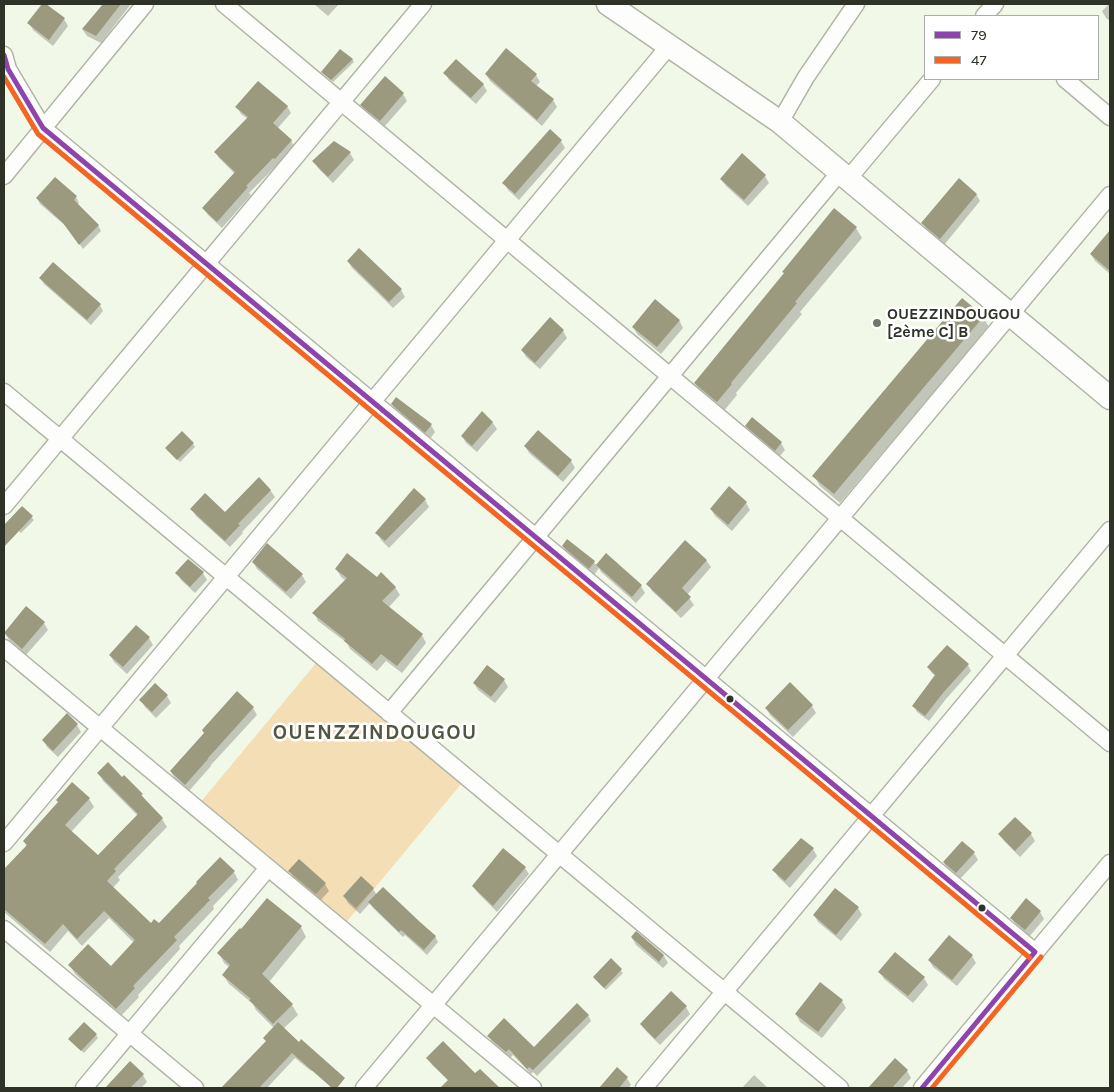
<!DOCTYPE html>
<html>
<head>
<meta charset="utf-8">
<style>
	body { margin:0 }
	#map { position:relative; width:1114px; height:1092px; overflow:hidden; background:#f2f8e7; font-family:Karla,sans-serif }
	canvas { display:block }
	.frame { position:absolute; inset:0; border:5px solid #2f3227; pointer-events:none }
	.legend { position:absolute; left:924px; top:15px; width:175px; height:65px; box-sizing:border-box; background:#fff; border:1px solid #acada9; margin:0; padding:6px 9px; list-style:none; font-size:15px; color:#2f3227 }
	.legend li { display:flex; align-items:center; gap:10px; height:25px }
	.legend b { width:25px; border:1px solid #acada9 }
</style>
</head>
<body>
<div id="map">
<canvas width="1114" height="1092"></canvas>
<div class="frame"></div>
<ul class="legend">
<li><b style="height:6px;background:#8e44ad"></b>79</li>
<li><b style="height:6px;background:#f26522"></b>47</li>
</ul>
</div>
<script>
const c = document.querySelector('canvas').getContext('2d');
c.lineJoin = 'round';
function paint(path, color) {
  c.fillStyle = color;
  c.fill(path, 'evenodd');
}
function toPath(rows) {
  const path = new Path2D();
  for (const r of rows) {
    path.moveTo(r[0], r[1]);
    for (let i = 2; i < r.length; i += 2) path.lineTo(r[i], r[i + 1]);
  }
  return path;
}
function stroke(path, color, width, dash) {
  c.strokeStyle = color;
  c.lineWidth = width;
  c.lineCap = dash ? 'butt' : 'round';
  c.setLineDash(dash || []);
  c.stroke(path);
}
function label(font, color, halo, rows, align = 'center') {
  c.font = font + ' Karla,sans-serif';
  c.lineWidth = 5;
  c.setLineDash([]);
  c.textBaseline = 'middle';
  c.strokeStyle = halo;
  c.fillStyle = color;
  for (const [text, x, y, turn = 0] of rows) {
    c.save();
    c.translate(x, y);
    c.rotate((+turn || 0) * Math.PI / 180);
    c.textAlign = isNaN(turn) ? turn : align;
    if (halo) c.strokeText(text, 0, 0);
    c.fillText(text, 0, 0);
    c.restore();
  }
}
paint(toPath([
	[317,662,462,783,344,925,199,804]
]), '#f4deb6');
paint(toPath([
	[44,4,64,19,68,26,53,46,33,30,29,23],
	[104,4,131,4,101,43,87,36,83,30],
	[314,4,339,4,328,16],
	[1109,4,1110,4,1110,21,1106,18,1102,11],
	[352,59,354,62,333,82,325,75,323,72],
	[445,73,483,84,487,91,476,104,449,80],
	[486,74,536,75,540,82,536,86,553,100,557,107,542,126,490,81],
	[386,78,403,94,407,101,384,127,366,112,362,105],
	[287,106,291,113,277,129,291,140,294,147,279,165,278,164,249,193,251,195,222,228,208,215,204,209,235,174,219,158,216,152,248,119,241,114,237,107],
	[550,131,561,141,565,148,519,200,508,190,504,183],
	[334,143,350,153,354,160,333,183,318,168,314,161],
	[765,176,769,183,748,206,726,186,721,179],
	[976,194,980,201,944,245,927,230,923,223],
	[76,197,79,203,77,205,98,225,101,231,83,249,68,228,40,204,37,198],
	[856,228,862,238,800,312,802,314,736,393,737,395,723,412,701,393,695,383],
	[1110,232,1110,274,1095,261,1091,254],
	[348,261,401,290,405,297,393,308,352,268],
	[41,278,100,305,103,311,91,325,44,284],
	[983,317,989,327,840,503,820,486,814,476],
	[679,320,683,328,661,354,637,334,633,327],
	[563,331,567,338,540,369,526,357,522,350],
	[392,404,431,425,435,432,430,439,396,411],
	[492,422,497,429,477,452,466,443,462,436],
	[747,426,781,443,785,450,779,457,751,433],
	[538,431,571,461,575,468,563,482,529,453,525,446],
	[193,444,195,447,180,462,169,451],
	[730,488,746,503,750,510,732,531,715,516,711,509],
	[270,490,275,497,242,532,243,533,230,547,196,516,192,509,225,514],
	[425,500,429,507,389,548,381,540,377,533],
	[22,508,34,520,21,533,12,524],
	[563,546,594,562,597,566,607,555,641,586,645,593,636,603,601,572,599,568,594,575,567,553],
	[189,560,203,573,207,580,195,593,181,580,177,573],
	[706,560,711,567,687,595,694,605,681,618,652,591,648,584],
	[253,562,302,575,306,582,291,599,257,569],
	[336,569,377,578,395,587,400,595,388,608,422,635,426,643,402,673,386,661,377,671,350,649,347,643,318,621,314,613,346,581,341,577],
	[27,608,44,623,48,630,26,655,9,640,5,633],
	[149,638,153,645,127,674,114,662,110,655],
	[968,665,971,671,946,699,929,721,917,712,914,706,936,676,932,673,929,667],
	[504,680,508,687,495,703,478,690,474,683],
	[167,696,171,703,156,718,145,707,141,700],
	[812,706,816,713,793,737,770,715,766,708],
	[253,708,257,715,211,765,211,766,189,791,175,779,171,772],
	[77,725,81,732,58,757,47,747,43,740],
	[99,773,122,779,124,777,142,795,146,802,162,819,167,827,118,877,120,880,113,888,151,925,159,925,234,872,238,880,213,906,214,909,179,946,180,949,138,995,139,997,121,1016,75,974,70,966,111,968,134,943,109,918,82,946,68,931,50,952,4,912,4,870,27,847,24,841,59,802,72,784,89,799,94,807,71,832,98,857,138,816,103,781],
	[1000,834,1031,834,1035,841,1020,857,1004,841],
	[801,839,813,849,817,856,790,888,778,877,774,870],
	[503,850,525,868,529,874,497,912,477,892,473,886],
	[974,853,978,860,960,879,948,870,944,863],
	[290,871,325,884,329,891,320,901,294,878],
	[361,878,373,889,377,895,435,936,438,942,427,955,405,935,403,937,373,908,370,903,360,914,348,903,344,896],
	[858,908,862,915,841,941,818,922,814,915],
	[1040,912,1044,919,1029,937,1016,925,1012,918],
	[301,927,306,937,269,982,292,1005,298,1015,283,1029,321,1061,311,1071,295,1058,267,1088,223,1088,267,1042,264,1038,274,1028,256,1010,253,1004,229,984,223,975,229,967,224,963,219,953],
	[636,933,664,956,668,963,663,968,636,945,632,938],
	[972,956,976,963,957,986,933,967,929,960],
	[611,960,623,973,606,990,596,980],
	[880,972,924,978,928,985,913,1003,884,979],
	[842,1001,846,1008,822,1038,800,1022,796,1014],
	[686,1007,690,1014,660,1045,646,1031,641,1024],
	[588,1015,591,1021,537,1076,533,1072,531,1074,513,1055,510,1058,492,1042,489,1036,534,1048],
	[96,1035,98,1038,84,1053,72,1042],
	[428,1058,475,1075,480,1070,498,1088,442,1088,449,1081,432,1065],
	[895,1060,907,1071,911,1078,902,1088,874,1088,872,1085],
	[130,1063,143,1075,147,1082,141,1088,107,1088],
	[617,1069,627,1078,631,1085,628,1088,601,1088],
	[754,1075,768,1088,742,1088]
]), '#0003');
paint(toPath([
	[42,4,46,4,65,18,49,40,27,23],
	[103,4,121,4,96,36,82,29],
	[506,48,537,74,531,81,554,99,537,120,485,74],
	[340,49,353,59,331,80,321,72],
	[456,59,484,84,471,98,443,73],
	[385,76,404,93,380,121,360,105],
	[258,81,288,106,273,123,292,140,275,159,273,158,246,186,248,187,217,222,202,208,235,172,214,152,248,117,235,107],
	[550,129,562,140,515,194,502,183],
	[334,141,351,152,328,177,312,161],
	[742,153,766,175,744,200,720,179],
	[55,177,77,196,74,200,99,225,79,245,63,223,36,198],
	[959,178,977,194,940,239,921,223],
	[834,208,857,227,795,302,797,303,731,383,732,384,717,402,694,383,784,273,782,272],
	[1110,230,1110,271,1090,254],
	[359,248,402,289,389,302,347,261],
	[53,262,101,304,87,320,39,278],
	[962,298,984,316,834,494,812,476],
	[655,299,680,320,657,347,632,327],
	[550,317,564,330,535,363,521,350],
	[396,397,432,424,425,433,391,404],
	[482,411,493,422,472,446,461,436],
	[752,417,782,442,775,451,745,426],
	[538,430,572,460,558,476,524,446],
	[182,431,194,443,177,460,165,448],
	[259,477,271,490,238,524,240,525,225,541,190,509,205,493,225,512],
	[729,486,747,502,728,525,710,509],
	[414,488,426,499,385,541,375,533],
	[22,506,33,516,4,547,4,525],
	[567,539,595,561,589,569,562,546],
	[685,540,707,560,682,588,691,597,676,612,646,584],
	[267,543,303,574,286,592,252,562],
	[347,553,377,577,381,572,396,587,382,601,423,634,397,666,381,654,372,664,344,641,345,639,312,613,347,578,335,569],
	[606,553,642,585,632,597,596,565],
	[188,559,204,572,190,587,175,573],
	[26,606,45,622,22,649,4,633],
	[136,625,150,637,123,667,109,655],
	[947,645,969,664,943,693,925,716,912,706,935,675,927,667],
	[487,665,505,679,491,697,473,683],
	[790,682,813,705,788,730,765,708],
	[155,683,168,695,152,712,139,700],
	[237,691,254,707,208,758,208,759,185,785,170,771,204,733,202,730],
	[67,713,78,724,53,751,42,740],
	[108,762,122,777,124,775,143,794,141,795,163,818,114,869,116,871,107,881,151,923,154,919,159,923,197,883,196,882,220,857,235,871,208,898,210,900,174,937,177,940,133,986,135,988,116,1009,68,965,88,944,111,966,135,940,104,911,77,939,63,924,45,944,4,909,4,869,27,845,23,841,58,802,56,800,72,782,90,798,65,825,98,855,138,814,97,773],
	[1015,817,1032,833,1015,851,998,834],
	[801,838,814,848,785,881,772,870],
	[962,841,975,852,956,873,943,862],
	[503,848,526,867,493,906,472,886],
	[299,859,326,883,316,894,288,871],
	[361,876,374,888,356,908,343,896],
	[383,887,420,922,436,936,424,950,401,930,399,932,368,902],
	[835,888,859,907,836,935,813,915],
	[267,898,302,926,262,974,293,1004,273,1024,249,1000,251,999,222,975,230,965,217,953,240,928,241,929],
	[1026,898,1041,911,1025,930,1010,918],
	[636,931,664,955,659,962,631,937],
	[949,935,973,955,952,980,928,960],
	[895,952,925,977,908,996,878,972],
	[611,958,622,969,604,988,593,977],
	[820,982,843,1000,818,1032,795,1014],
	[671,991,687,1006,655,1039,640,1024],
	[577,1003,589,1015,533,1070,529,1067,527,1069,509,1049,506,1052,487,1036,504,1018,534,1047],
	[84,1022,97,1034,81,1051,68,1039],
	[278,1022,299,1042,301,1039,345,1078,337,1088,332,1088,292,1053,259,1088,221,1088,266,1041,263,1038],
	[443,1041,475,1073,480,1069,500,1088,440,1088,448,1080,426,1058],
	[895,1058,908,1070,892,1088,868,1088],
	[130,1061,144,1074,130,1088,105,1088],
	[617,1067,628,1077,619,1088,599,1088]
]), '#9b9a7e');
const street = toPath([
	[224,4,1110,743],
	[984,16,995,4],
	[4,55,8,69,43,128,1035,952],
	[1065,79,1110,117],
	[780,122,806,77,856,4],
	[4,176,145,4],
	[848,179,932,79],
	[4,392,840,1088],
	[4,506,423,4],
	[4,648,533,1088],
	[389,713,840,172],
	[4,843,669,46],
	[4,929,195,1088],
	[84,1088,268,868],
	[364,1088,1110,195],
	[644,1088,1110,530],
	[922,1088,1110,863]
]);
const secondary = toPath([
	[608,4,780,122,1110,398]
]);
stroke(street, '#b0b4a7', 19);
stroke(secondary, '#b0b4a7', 25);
stroke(street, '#fdfefb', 16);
stroke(secondary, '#fdfefb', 22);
stroke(toPath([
	[4,55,8,69,43,128,1035,952],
	[922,1088,1035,952]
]), '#8e44ad', 5);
stroke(toPath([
	[4,77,38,134,1030,958],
	[932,1088,1041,957]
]), '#f26522', 5);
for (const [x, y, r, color] of [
	[877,323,5,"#73776a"],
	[730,699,4.5,"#2f3227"],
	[982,908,4.5,"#2f3227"]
]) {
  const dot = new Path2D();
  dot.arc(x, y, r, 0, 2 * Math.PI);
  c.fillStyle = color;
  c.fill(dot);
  stroke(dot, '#fff', 2);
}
label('bold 16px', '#2f3227', '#fff', [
	["OUEZZINDOUGOU",887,314],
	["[2ème C] B",887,332]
], 'left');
c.letterSpacing = '1px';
label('bold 21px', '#50573e', '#fff', [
	["OUENZZINDOUGOU",375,733]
]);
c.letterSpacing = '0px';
</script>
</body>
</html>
